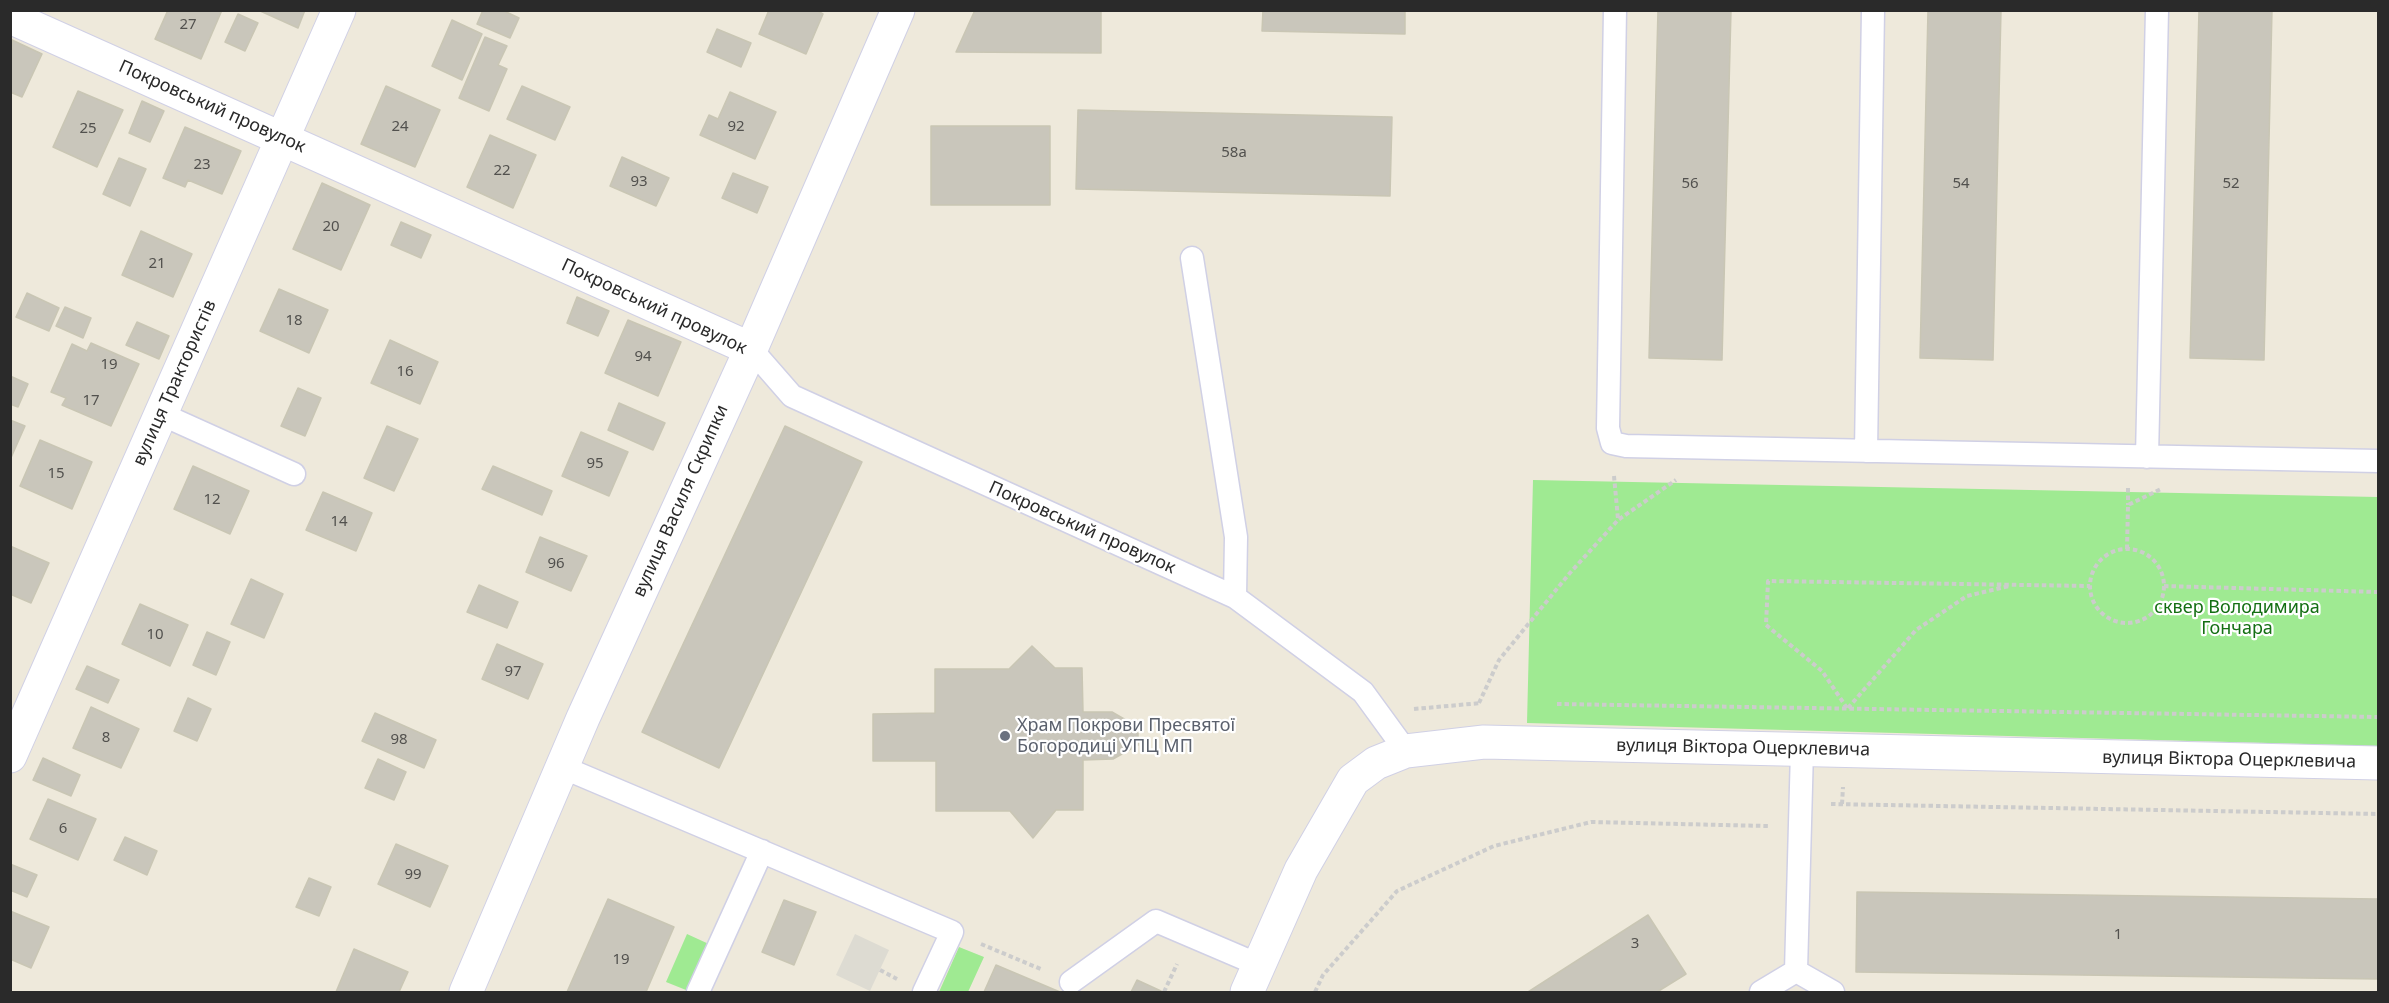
<!DOCTYPE html>
<html>
<head>
<meta charset="utf-8">
<style>
	body { margin:0 }
	#map { position:relative; width:2389px; height:1003px; overflow:hidden; background:#eee9db; font-family:"Noto Sans",sans-serif }
	canvas { display:block }
	.frame { position:absolute; inset:0; border:12px solid #2a2a2a; pointer-events:none }
</style>
</head>
<body>
<div id="map">
<canvas width="2389" height="1003"></canvas>
<div class="frame"></div>
</div>
<script>
const c = document.querySelector('canvas').getContext('2d');
c.lineJoin = 'round';
function paint(path, color) {
  c.fillStyle = color;
  c.fill(path, 'evenodd');
}
function toPath(rows) {
  const path = new Path2D();
  for (const r of rows) {
    if (r.length === 3) {
      path.moveTo(r[0] + r[2], r[1]);
      path.arc(r[0], r[1], r[2], 0, 2 * Math.PI);
      continue;
    }
    path.moveTo(r[0], r[1]);
    for (let i = 2; i < r.length; i += 2) path.lineTo(r[i], r[i + 1]);
  }
  return path;
}
function stroke(path, color, width, dash) {
  c.strokeStyle = color;
  c.lineWidth = width;
  c.lineCap = dash ? 'butt' : 'round';
  c.setLineDash(dash || []);
  c.stroke(path);
}
function label(font, color, halo, rows, align = 'center') {
  c.font = font + ' "Noto Sans",sans-serif';
  c.lineWidth = 4.5;
  c.setLineDash([]);
  c.textBaseline = 'middle';
  c.strokeStyle = halo;
  c.fillStyle = color;
  for (const [text, x, y, turn = 0] of rows) {
    c.save();
    c.translate(x, y);
    c.rotate((+turn || 0) * Math.PI / 180);
    c.textAlign = isNaN(turn) ? turn : align;
    if (halo) c.strokeText(text, 0, 0);
    c.fillText(text, 0, 0);
    c.restore();
  }
}
paint(toPath([
	[1533,480,2378,497,2378,746,1527,723],
	[687,934,711,945,691,992,666,982],
	[959,947,984,957,968,992,939,992]
]), '#9fea92');
paint(toPath([
	[855,934,889,950,870,991,836,975]
]), '#dddbd2');
const building = toPath([
	[168,10,222,10,201,59,155,39,168,10],
	[258,10,305,10,298,28,258,10],
	[483,10,502,10,519,18,510,38,477,24,483,10],
	[769,10,816,10,823,14,806,54,759,34,769,10],
	[975,10,1101,10,1101,53,956,52,975,10],
	[1263,10,1405,10,1405,34,1262,31,1263,10],
	[1658,10,1731,10,1722,360,1649,358,1658,10],
	[1928,10,2001,10,1993,360,1920,358,1928,10],
	[2199,10,2272,10,2264,360,2190,358,2199,10],
	[238,14,258,23,245,51,225,42,238,14],
	[452,20,482,34,462,80,432,66,452,20],
	[717,29,751,43,741,67,707,52,717,29],
	[485,37,507,46,498,65,507,69,489,111,459,98,485,37],
	[12,40,42,54,22,97,10,92,12,40],
	[386,86,440,110,415,167,361,144,386,86],
	[522,86,570,107,555,140,507,119,522,86],
	[78,91,123,110,97,167,53,147,78,91],
	[730,92,776,112,755,159,700,135,709,115,718,119,730,92],
	[142,101,164,111,150,142,129,133,142,101],
	[1078,110,1392,117,1390,196,1076,189,1078,110],
	[931,126,1050,126,1050,205,931,205,931,126],
	[185,127,241,151,222,194,188,180,185,187,163,178,185,127],
	[490,135,536,155,513,208,467,187,490,135],
	[622,157,669,178,656,206,610,186,622,157],
	[119,158,146,169,130,206,103,194,119,158],
	[733,173,768,187,757,213,722,198,733,173],
	[322,183,370,205,341,270,293,249,322,183],
	[401,222,431,235,421,258,391,245,401,222],
	[141,231,192,254,173,297,122,275,141,231],
	[279,289,328,310,309,353,260,331,279,289],
	[27,293,59,308,49,331,16,317,27,293],
	[577,297,609,311,598,336,567,323,577,297],
	[65,307,91,318,83,338,56,326,65,307],
	[628,320,681,342,658,396,605,373,628,320],
	[137,322,169,336,159,359,126,345,137,322],
	[390,340,438,362,420,404,371,383,390,340],
	[91,343,139,364,111,426,62,405,66,398,51,392,72,344,87,351,91,343],
	[10,376,28,384,18,407,10,404,10,376],
	[298,388,321,398,305,436,281,426,298,388],
	[619,403,665,423,653,450,608,430,619,403],
	[10,420,25,426,10,460,10,420],
	[387,426,418,439,394,491,364,478,387,426],
	[785,426,862,462,719,768,642,732,785,426],
	[581,432,628,452,609,496,562,476,581,432],
	[40,440,92,462,72,509,20,486,40,440],
	[193,466,249,491,230,534,174,509,193,466],
	[493,466,552,491,542,515,482,489,493,466],
	[323,492,372,513,356,551,306,530,323,492],
	[540,537,587,556,571,591,526,572,540,537],
	[10,546,49,563,31,603,10,594,10,546],
	[251,579,283,594,264,638,231,624,251,579],
	[479,585,518,602,507,628,467,612,479,585],
	[140,604,188,625,170,666,122,644,140,604],
	[207,632,230,642,216,675,193,665,207,632],
	[497,644,543,664,528,699,482,679,497,644],
	[1032,646,1055,668,1082,668,1083,712,1112,712,1138,727,1138,745,1113,759,1083,760,1083,810,1056,810,1033,838,1010,811,936,811,936,761,873,761,873,714,935,713,935,669,1009,669,1032,646],
	[87,666,119,680,108,703,76,689,87,666],
	[188,698,211,709,197,741,174,731,188,698],
	[91,707,139,729,121,768,73,748,91,707],
	[375,713,436,740,424,768,362,741,375,713],
	[43,758,80,775,71,796,33,780,43,758],
	[378,759,406,772,394,800,365,788,378,759],
	[48,799,96,819,78,860,30,839,48,799],
	[125,837,157,851,147,875,114,860,125,837],
	[396,844,448,866,430,907,378,884,396,844],
	[10,864,37,875,27,897,10,890,10,864],
	[309,878,331,887,319,916,296,907,309,878],
	[1857,892,2378,899,2378,979,1856,972,1857,892],
	[608,899,674,927,646,992,567,992,608,899],
	[784,900,816,912,794,965,762,952,784,900],
	[10,911,49,927,31,968,10,959,10,911],
	[1648,915,1686,974,1657,992,1528,992,1648,915],
	[354,949,408,972,399,992,336,992,354,949],
	[996,965,1060,992,984,992,996,965],
	[1137,980,1161,991,1161,992,1131,992,1137,980]
]);
paint(building, '#c9c6bb');
stroke(building, '#c9c6b4', 1.5);
const service = toPath([
	[1615,10,1608,428,1612,443,1626,446,2378,461],
	[1192,258,1236,537,1235,597],
	[751,349,792,396,1235,597,1363,692,1406,751],
	[161,414,294,474],
	[1866,451,1873,10],
	[2147,457,2157,10],
	[562,767,952,932,924,992],
	[1796,971,1802,750],
	[1796,971,1833,992],
	[1071,982,1156,921,1259,965],
	[698,992,762,851],
	[1761,992,1796,971]
]);
const minor = toPath([
	[10,17,751,349],
	[10,756,339,10],
	[466,992,583,718,751,349,898,10]
]);
const tertiary = toPath([
	[1247,992,1301,870,1353,780,1376,763,1406,751,1484,742,2378,763]
]);
stroke(service, '#d0d0e5', 25);
stroke(minor, '#d0d0e5', 35);
stroke(tertiary, '#d0d0e5', 35);
stroke(toPath([
	[1614,476,1618,519],
	[2128,488,2128,505],
	[2127,549,2128,505,2161,489],
	[2127,586,37],
	[2164,586,2378,592],
	[1479,703,1499,660,1569,574,1618,520,1676,480],
	[1557,704,2378,717],
	[1847,708,1822,671,1766,625,1768,581,2090,586],
	[1848,708,1916,630,1967,596,2009,586],
	[1414,709,1481,703],
	[1831,804,2378,814],
	[1842,804,1843,787],
	[981,944,1043,970],
	[880,970,897,979],
	[1164,992,1177,964],
	[1315,992,1323,975,1397,891,1494,846,1591,822,1768,826]
]), '#ccc', 4, [4.5, 3]);
stroke(service, '#fff', 22);
stroke(minor, '#fff', 33);
stroke(tertiary, '#fff', 33);
for (const [x, y, r, color] of [
	[1005,736,6,"#6b7280"]
]) {
  const dot = new Path2D();
  dot.arc(x, y, r, 0, 2 * Math.PI);
  c.fillStyle = color;
  c.fill(dot);
  stroke(dot, '#fff', 2);
}
label('15px', '#52514e', null, [
	["27",188,25],
	["24",400,127],
	["92",736,127],
	["25",88,129],
	["58а",1234,153],
	["23",202,165],
	["22",502,171],
	["93",639,182],
	["56",1690,184],
	["54",1961,184],
	["52",2231,184],
	["20",331,227],
	["21",157,264],
	["18",294,321],
	["94",643,357],
	["19",109,365],
	["16",405,372],
	["17",91,401],
	["95",595,464],
	["15",56,474],
	["12",212,500],
	["14",339,522],
	["96",556,564],
	["10",155,635],
	["97",513,672],
	["8",106,738],
	["98",399,740],
	["6",63,829],
	["99",413,875],
	["1",2118,935],
	["3",1635,944],
	["19",621,960]
]);
label('18px', '#2a2a2a', '#fff', [
	["Покровський провулок",212,107,24],
	["Покровський провулок",654,307,25],
	["вулиця Трактористів",175,383,-66],
	["вулиця Василя Скрипки",681,501,-66],
	["Покровський провулок",1082,528,24],
	["вулиця Віктора Оцерклевича",1743,748,1],
	["вулиця Віктора Оцерклевича",2229,760,1]
]);
label('18px', '#146f13', '#fff', [
	["сквер Володимира",2237,608],
	["Гончара",2237,629]
]);
label('18px', '#5b616d', '#fff', [
	["Храм Покрови Пресвятої",1017,726],
	["Богородиці УПЦ МП",1017,747]
], 'left');
</script>
</body>
</html>
